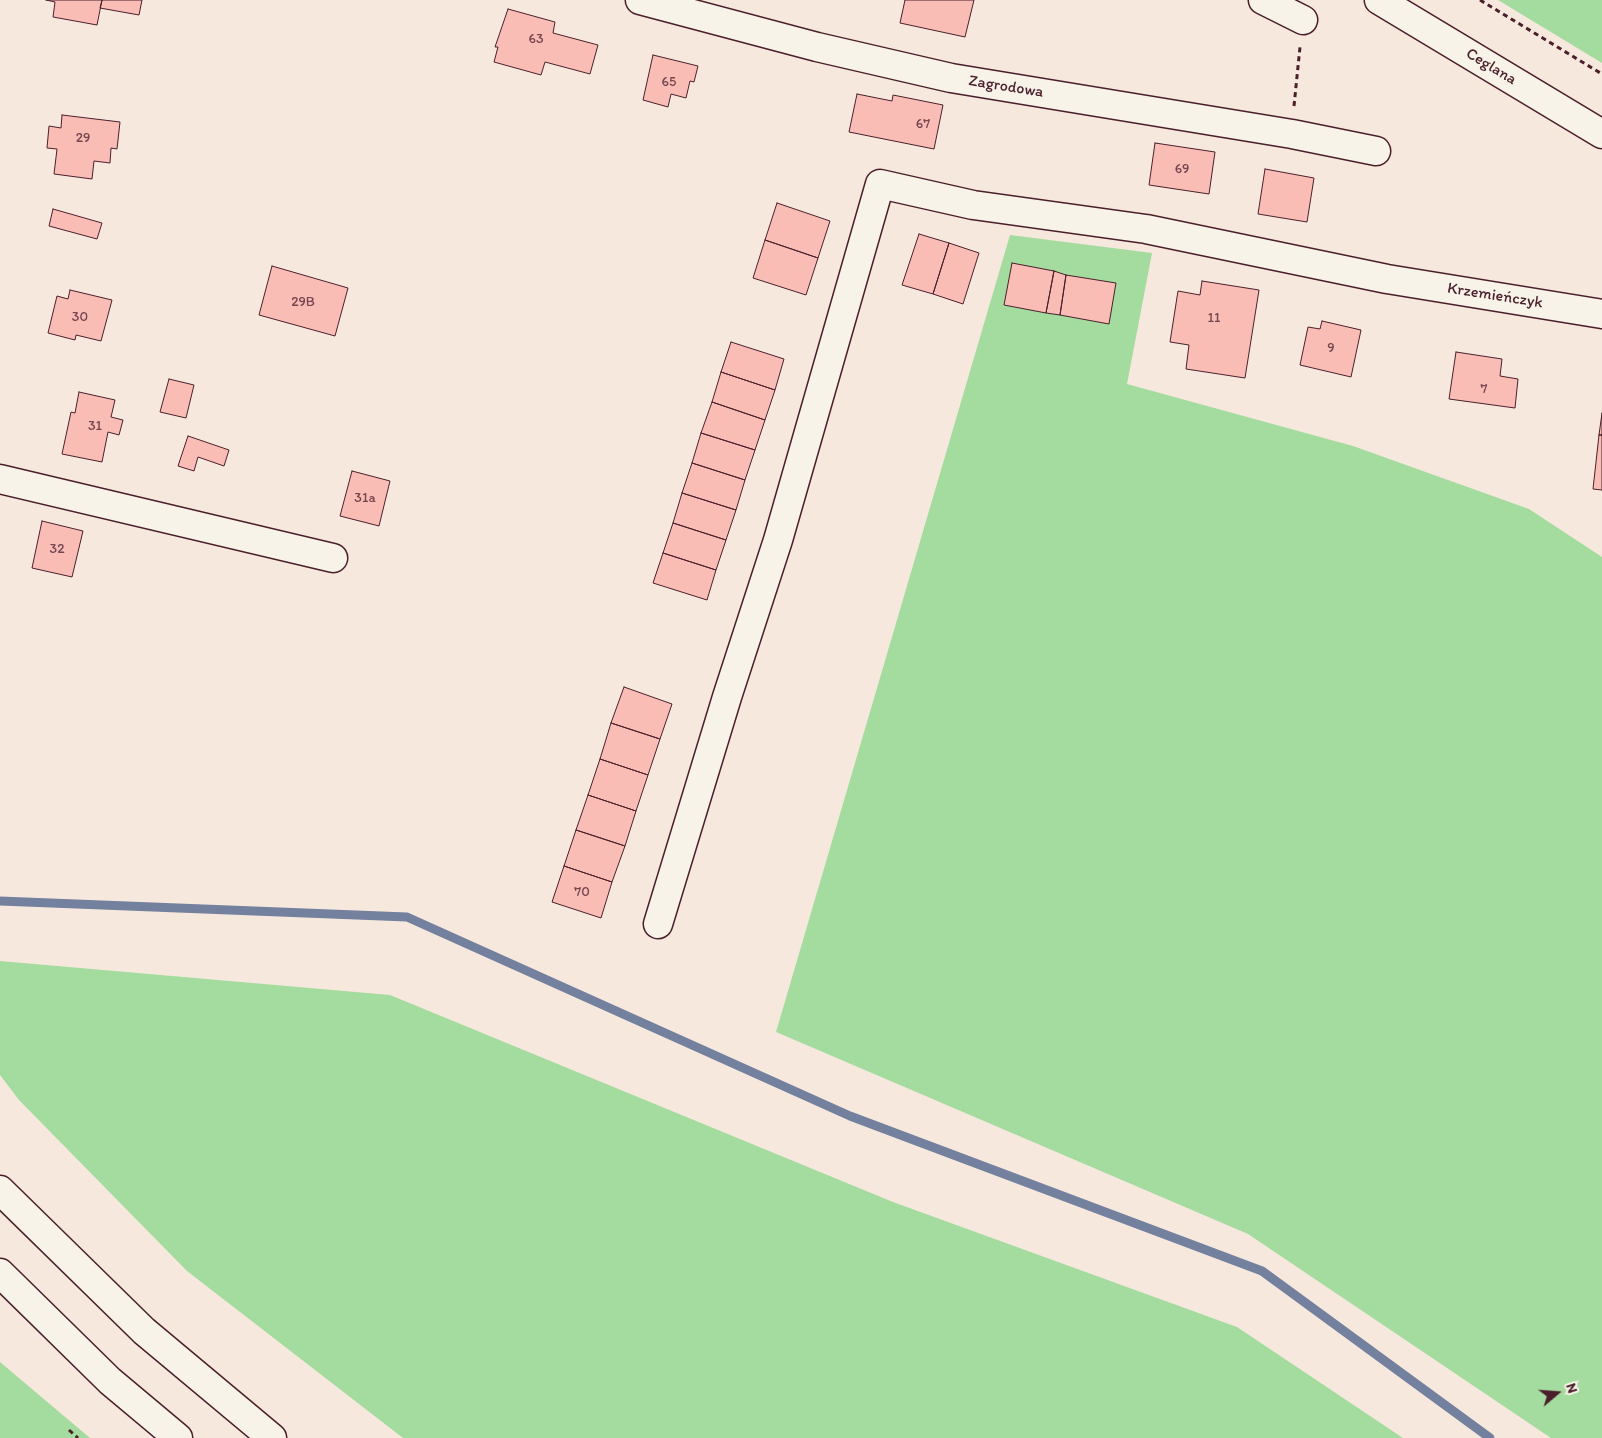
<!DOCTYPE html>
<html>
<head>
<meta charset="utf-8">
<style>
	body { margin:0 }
	#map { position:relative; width:1602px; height:1438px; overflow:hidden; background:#f7e8de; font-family:Itim,sans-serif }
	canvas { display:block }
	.north { position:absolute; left:1532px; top:1368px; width:50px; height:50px; -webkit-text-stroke:4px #f7f3e8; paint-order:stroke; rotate:72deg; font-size:14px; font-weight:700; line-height:20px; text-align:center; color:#4a1f2b }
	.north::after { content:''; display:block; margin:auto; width:18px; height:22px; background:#4a1f2b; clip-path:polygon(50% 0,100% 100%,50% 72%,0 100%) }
</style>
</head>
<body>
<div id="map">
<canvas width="1602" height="1438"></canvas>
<div class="north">N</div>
</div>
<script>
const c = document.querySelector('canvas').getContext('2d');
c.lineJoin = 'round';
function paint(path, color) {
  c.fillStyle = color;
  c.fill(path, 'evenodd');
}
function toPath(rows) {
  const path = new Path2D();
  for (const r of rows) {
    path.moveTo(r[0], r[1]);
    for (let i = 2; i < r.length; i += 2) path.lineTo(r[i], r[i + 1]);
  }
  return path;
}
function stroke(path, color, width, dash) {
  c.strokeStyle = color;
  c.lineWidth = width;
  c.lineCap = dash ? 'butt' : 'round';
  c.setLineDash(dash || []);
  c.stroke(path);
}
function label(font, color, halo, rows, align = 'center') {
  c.font = font + ' Itim,sans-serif';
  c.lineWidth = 4.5;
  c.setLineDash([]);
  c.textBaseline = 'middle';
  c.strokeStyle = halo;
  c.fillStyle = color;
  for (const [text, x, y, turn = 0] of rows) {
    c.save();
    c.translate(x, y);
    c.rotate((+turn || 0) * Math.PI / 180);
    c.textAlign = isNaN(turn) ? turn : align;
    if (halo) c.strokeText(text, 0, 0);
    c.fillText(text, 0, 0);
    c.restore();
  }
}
paint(toPath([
	[1498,0,1602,0,1602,63],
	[1010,235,1152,253,1127,384,1353,446,1529,509,1602,557,1602,1438,1551,1438,1248,1234,776,1032],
	[0,961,390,995,893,1202,1237,1327,1403,1438,403,1438,187,1271,19,1100,0,1075],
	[0,1362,90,1438,0,1438]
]), '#a4db9f');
stroke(toPath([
	[0,901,407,917,850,1116,1262,1271,1490,1438]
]), '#73809e', 9);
const building = toPath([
	[46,0,102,0,97,25,53,17,55,2,46,0],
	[102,0,142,0,139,15,100,8,102,0],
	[905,0,974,0,965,37,900,23,905,0],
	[508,9,555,22,553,33,598,45,590,74,545,62,541,75,494,62,498,47,495,47,508,9],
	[653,55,698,66,694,82,690,81,686,98,671,94,668,107,643,100,653,55],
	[857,94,892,101,893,95,943,105,934,149,849,132,857,94],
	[62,115,120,122,117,149,111,148,110,163,94,161,92,179,54,174,57,149,47,148,49,126,61,128,62,115],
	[1155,143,1215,152,1209,194,1149,185,1155,143],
	[1265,169,1314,178,1307,222,1258,214,1265,169],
	[777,203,830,221,818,258,765,240,777,203],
	[53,209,102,223,97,239,49,226,53,209],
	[919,234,949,243,933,294,902,285,919,234],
	[765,240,818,258,806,295,753,278,765,240],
	[949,243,979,253,963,304,933,294,949,243],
	[1012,263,1054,271,1046,313,1004,305,1012,263],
	[272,266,348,288,335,336,259,315,272,266],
	[1054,271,1066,275,1060,315,1046,313,1054,271],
	[1066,275,1116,283,1109,324,1060,315,1066,275],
	[1202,281,1259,290,1245,378,1186,369,1189,345,1170,342,1178,291,1200,295,1202,281],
	[70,290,112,300,101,341,76,335,75,340,48,333,57,296,68,299,70,290],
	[1322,321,1361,330,1351,377,1300,365,1308,327,1320,329,1322,321],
	[731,342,784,359,775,390,721,372,731,342],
	[1456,352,1502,359,1500,376,1518,379,1515,408,1449,399,1456,352],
	[721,372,775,390,765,420,712,402,721,372],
	[169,379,194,385,186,418,160,412,169,379],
	[79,392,115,400,111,417,123,420,119,435,108,432,102,462,62,454,71,412,75,413,79,392],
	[712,402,765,420,755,450,701,433,712,402],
	[1602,413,1602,435,1599,435,1602,413],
	[701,433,755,450,745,480,692,463,701,433],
	[1599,435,1602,435,1602,490,1593,489,1599,435],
	[188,436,229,450,224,466,198,457,194,471,178,466,188,436],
	[692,463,745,480,736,510,682,493,692,463],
	[352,471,390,481,379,526,340,516,352,471],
	[682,493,736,510,726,540,673,523,682,493],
	[42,521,83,531,72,577,32,568,42,521],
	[673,523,726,540,716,570,663,553,673,523],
	[663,553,716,570,707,600,653,583,663,553],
	[624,687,672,704,660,739,611,723,624,687],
	[611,723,660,739,648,775,600,759,611,723],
	[600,759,648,775,636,811,588,795,600,759],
	[588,795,636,811,625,846,576,830,588,795],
	[576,830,625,846,612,882,564,866,576,830],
	[564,866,612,882,601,918,552,902,564,866]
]);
paint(building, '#f9bdb6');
stroke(building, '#4a1f2b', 1);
const minor = toPath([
	[640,0,817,47,951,78,1292,134,1376,151],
	[1263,0,1303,20],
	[1379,0,1602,134],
	[0,479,333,558],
	[658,924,727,697,778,540,880,184,973,205,1146,229,1387,279,1602,314]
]);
const major = toPath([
	[0,1190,144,1331,272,1438],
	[0,1273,110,1381,178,1438]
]);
stroke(minor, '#4a1f2b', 31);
stroke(major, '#4a1f2b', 31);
stroke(toPath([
	[1480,0,1602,74],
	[1294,106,1300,47],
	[69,1430,78,1438]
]), '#4a1f2b', 3, [5, 4]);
stroke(minor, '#f7f3e8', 28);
stroke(major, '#f7f3e8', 28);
label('14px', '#76464e', null, [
	["63",536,39],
	["65",669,82],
	["67",923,124],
	["29",83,138],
	["69",1182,169],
	["29B",303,302],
	["30",80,317],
	["11",1214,318],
	["9",1331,348],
	["7",1484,389],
	["31",95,426],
	["31a",365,498],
	["32",57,549],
	["70",582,892]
]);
label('16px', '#4a1f2b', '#f7f3e8', [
	["Ceglana",1491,67,31],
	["Zagrodowa",1006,87,9],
	["Krzemieńczyk",1495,296,9]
]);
</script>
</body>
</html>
